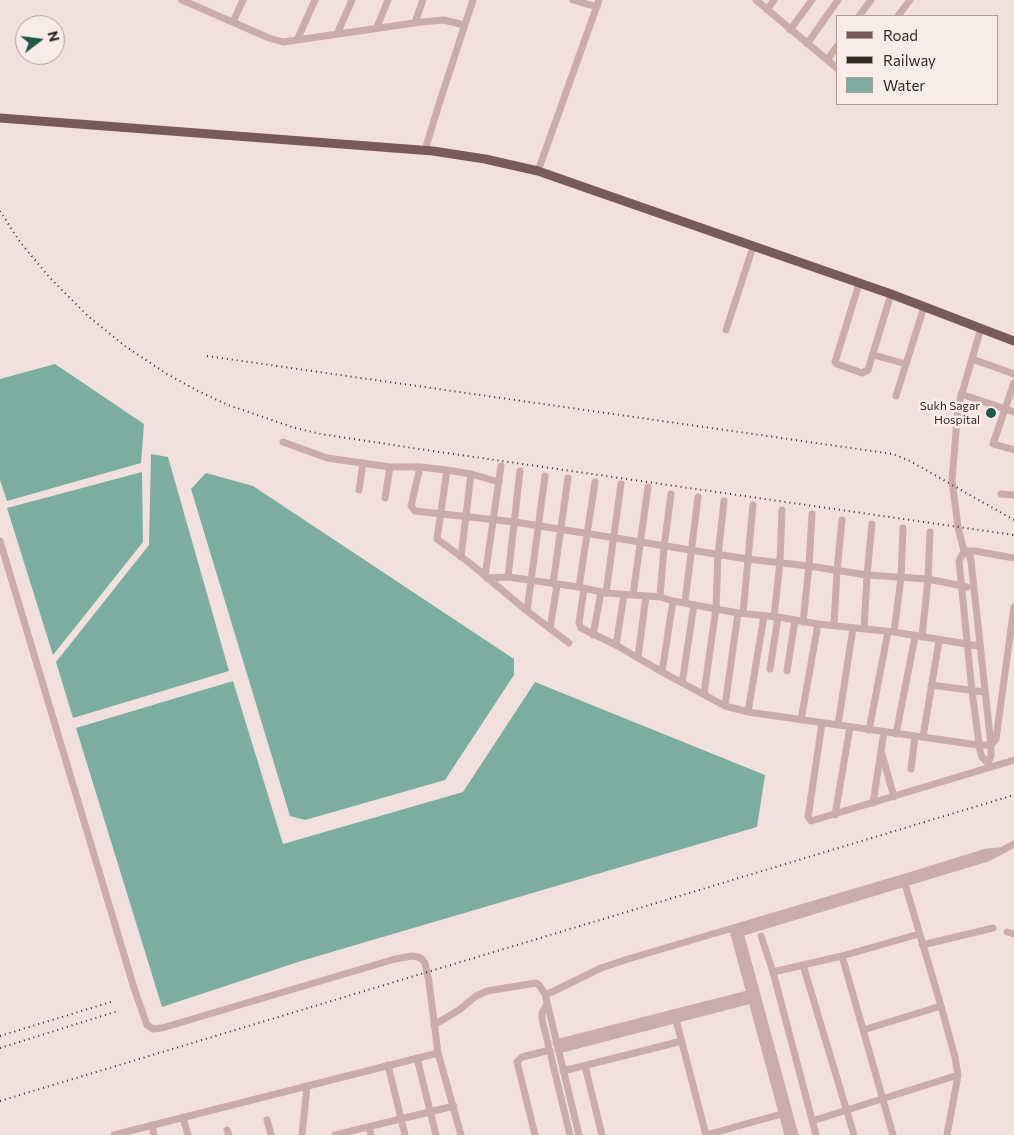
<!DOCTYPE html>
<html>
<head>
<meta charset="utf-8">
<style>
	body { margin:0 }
	#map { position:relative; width:1014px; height:1135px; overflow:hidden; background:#f2e0dc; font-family:Commissioner,sans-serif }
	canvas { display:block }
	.legend { position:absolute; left:836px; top:15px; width:162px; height:90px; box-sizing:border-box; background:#f9ece8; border:1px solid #ab9e9b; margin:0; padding:6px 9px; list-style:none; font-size:15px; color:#372828 }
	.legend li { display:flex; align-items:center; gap:10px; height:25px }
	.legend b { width:25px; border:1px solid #ab9e9b }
	.north { position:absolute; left:15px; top:15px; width:50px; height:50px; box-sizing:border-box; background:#f9ece8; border:1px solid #ab9e9b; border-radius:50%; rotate:75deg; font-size:14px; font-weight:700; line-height:20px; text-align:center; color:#372828 }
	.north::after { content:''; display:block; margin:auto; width:18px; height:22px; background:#1e5848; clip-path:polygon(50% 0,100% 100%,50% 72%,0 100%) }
</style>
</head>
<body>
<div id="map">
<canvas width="1014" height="1135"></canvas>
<ul class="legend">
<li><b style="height:6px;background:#785a59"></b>Road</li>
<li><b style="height:6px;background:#372828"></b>Railway</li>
<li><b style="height:14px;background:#7baea0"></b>Water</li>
</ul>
<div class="north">N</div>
</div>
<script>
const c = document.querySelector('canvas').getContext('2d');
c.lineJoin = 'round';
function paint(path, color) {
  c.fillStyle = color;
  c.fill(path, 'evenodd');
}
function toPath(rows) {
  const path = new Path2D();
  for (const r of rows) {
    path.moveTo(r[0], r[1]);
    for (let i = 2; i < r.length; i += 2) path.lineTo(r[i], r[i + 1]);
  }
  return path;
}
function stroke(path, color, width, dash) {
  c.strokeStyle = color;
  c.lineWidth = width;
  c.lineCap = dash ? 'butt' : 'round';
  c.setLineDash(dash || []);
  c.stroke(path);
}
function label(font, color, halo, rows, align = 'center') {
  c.font = font + ' Commissioner,sans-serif';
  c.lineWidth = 5;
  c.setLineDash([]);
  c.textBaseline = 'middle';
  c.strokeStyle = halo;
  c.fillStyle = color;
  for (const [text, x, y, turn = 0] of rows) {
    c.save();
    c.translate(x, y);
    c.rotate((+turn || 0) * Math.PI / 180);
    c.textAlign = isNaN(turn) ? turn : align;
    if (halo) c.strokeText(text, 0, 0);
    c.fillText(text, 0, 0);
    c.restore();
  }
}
paint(toPath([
	[55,364,144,424,141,463,7,501,0,480,0,379],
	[151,454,168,457,229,671,73,718,56,662,149,545],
	[142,472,143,542,53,655,7,508],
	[206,473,253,486,514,659,514,675,445,780,305,820,290,816,191,489],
	[233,681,283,844,463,792,535,682,765,775,757,827,301,961,162,1007,76,728]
]), '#7baea0');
stroke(toPath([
	[182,0,269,38,283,42,421,22,444,20,464,25],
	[573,0,597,7],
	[756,0,838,69],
	[767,10,774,0],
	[859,16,871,0],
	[898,16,910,0],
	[233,22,243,0],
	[415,22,423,0],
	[377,27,388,0],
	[790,30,812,0],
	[337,34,352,0],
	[297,40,315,0],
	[807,44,838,0],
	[827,60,838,45],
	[425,150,440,101,473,0],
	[538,171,599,0],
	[859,284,835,362,837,364,862,373,868,370,891,294],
	[726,330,753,247],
	[874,355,906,364],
	[972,359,1014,374],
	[1014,383,993,444,1014,450],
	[961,394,1014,412],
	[896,396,924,307],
	[283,442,327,458,390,467,420,467,447,470,471,474,499,482],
	[420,467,411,506,415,511,515,522,747,559,809,566,867,575,928,579,967,587],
	[447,470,437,539,471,564,527,611,569,643],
	[359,490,363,463],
	[1001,494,1014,495],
	[385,498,390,467],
	[0,541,134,988,147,1025,153,1029,162,1028,395,959,412,956,418,957,422,959,425,963,429,982,438,1053,461,1135],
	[964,551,959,561,972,691,980,751,982,757,988,763,991,756,991,745,971,561,970,556,964,551,958,527,952,480,958,407,981,328],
	[964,551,975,551,1014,558],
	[461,557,471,474],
	[485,576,501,466],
	[508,577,520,471],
	[487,578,508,577,579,587,606,593,660,597,673,601,738,613,778,617,818,624,894,632,979,646],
	[553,584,568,478],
	[579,587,595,482],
	[584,589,579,623,581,628,616,645,662,672,725,706,748,712,978,745,991,745,996,739,1014,607],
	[606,593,621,484],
	[633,595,648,487],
	[660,597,664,547,671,494],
	[685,602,698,497],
	[527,611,545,476],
	[743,613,753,505],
	[774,617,780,562,782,510],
	[803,622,809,566,812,514],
	[834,625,837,571,842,520],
	[550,629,557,585],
	[864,629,867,575,872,524],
	[894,632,901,578,903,528],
	[593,635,601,592],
	[922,637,928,579,930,532],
	[616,645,624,595],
	[638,657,646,596],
	[770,669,778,617],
	[787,671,795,620],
	[662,672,673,601],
	[682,683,694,605],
	[931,685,984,692],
	[704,694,716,608,718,555,724,501],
	[725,706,738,613],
	[748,712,764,616],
	[801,720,818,624],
	[822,723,808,817,811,821,1014,760],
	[838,725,853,628],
	[869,730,888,632],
	[896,734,915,637],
	[923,737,939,641],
	[882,754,894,797],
	[911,769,915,736],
	[873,803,884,732],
	[835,815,850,727],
	[739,929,795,1135],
	[733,930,788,1135],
	[1007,932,1014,934],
	[734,935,988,858,1014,844],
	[761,936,773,972,816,1135],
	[922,945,993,928],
	[842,956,893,1135],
	[803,965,854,1135],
	[773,972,842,956,919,934],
	[545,994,579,1135],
	[547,1004,542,1013,542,1019,570,1135],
	[675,1016,706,1135],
	[434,1025,459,1010,476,996,487,991,536,983,539,985,545,994,550,993,601,968,628,959,912,875,986,852,999,851],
	[863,1030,941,1006],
	[556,1043,752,993],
	[558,1050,755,999],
	[417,1058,436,1135],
	[388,1065,405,1135],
	[585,1066,602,1135],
	[563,1071,682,1041],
	[183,1117,188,1135],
	[267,1120,271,1135],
	[812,1121,958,1075,955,1057,941,1006,905,884],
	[152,1125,154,1135],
	[369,1127,371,1135],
	[227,1130,229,1135],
	[114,1135,438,1053],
	[302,1135,307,1086],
	[335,1135,454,1106],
	[535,1135,517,1062,522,1057,550,1050],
	[706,1135,785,1113],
	[947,1135,958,1075]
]), '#caaca8', 7);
stroke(toPath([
	[0,118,433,151,485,159,538,171,598,192,891,294,1014,341]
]), '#785a59', 9);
stroke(toPath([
	[0,211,20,242,50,278,88,316,125,346,167,374,198,391,228,405,295,428,321,434,419,449,1014,535],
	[207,356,893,454,910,461,1014,520],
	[0,1036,114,1001],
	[0,1048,118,1011],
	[0,1101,1014,795]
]), '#372828', 2, [1, 4]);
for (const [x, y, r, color] of [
	[991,413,6,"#1e5848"]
]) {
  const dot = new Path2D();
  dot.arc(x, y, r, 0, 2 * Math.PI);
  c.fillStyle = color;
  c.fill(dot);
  stroke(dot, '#f9ece8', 2);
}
label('12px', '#372828', '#f9ece8', [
	["Sukh Sagar",980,406],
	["Hospital",980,420]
], 'right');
</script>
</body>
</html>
